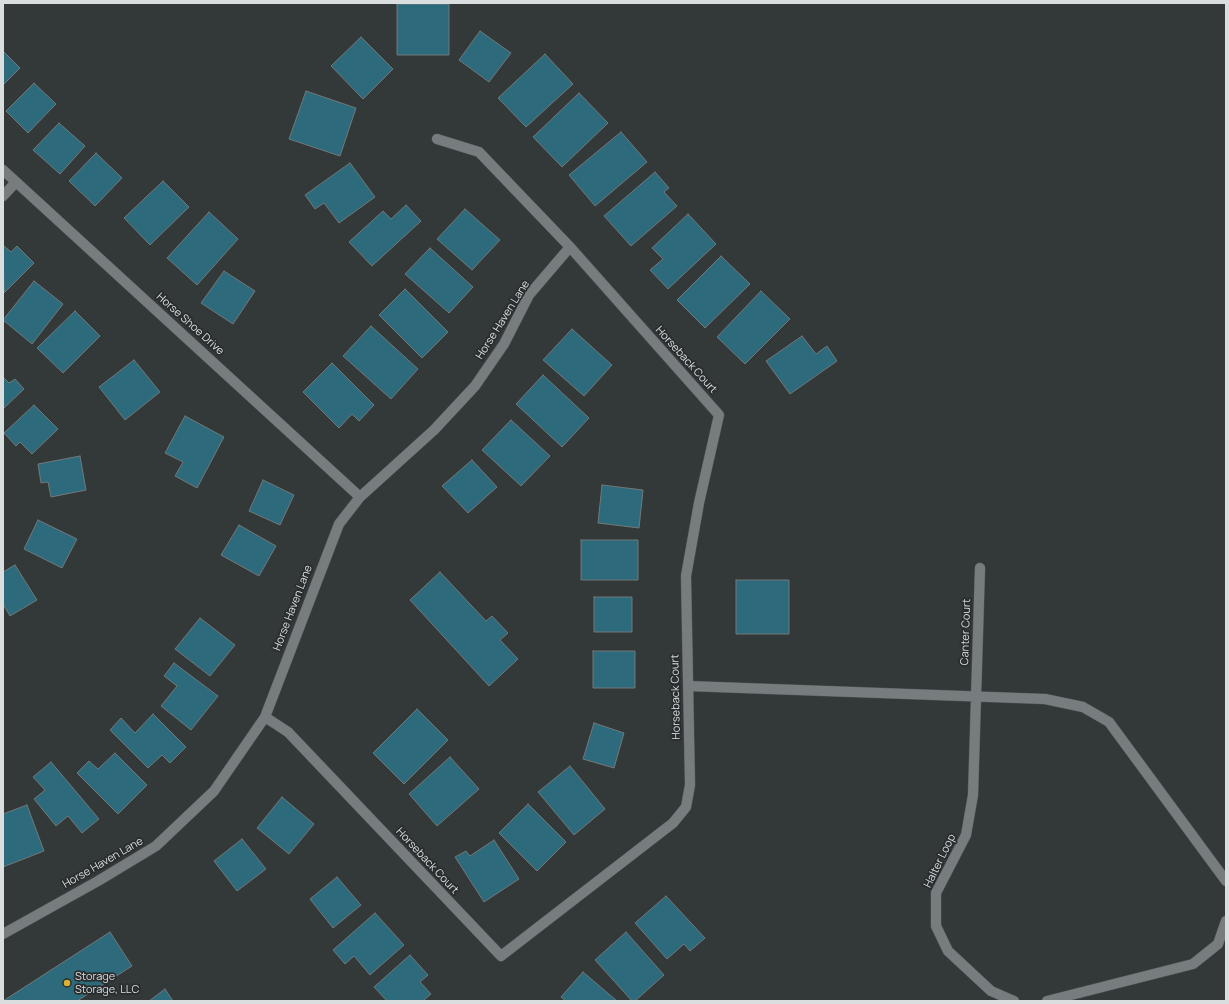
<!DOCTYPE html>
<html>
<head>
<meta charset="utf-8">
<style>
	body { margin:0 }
	#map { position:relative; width:1229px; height:1004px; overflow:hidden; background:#333839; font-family:Manrope,sans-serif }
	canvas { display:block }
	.frame { position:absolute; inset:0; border:4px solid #dbdedf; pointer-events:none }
</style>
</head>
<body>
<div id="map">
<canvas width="1229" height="1004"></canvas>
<div class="frame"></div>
</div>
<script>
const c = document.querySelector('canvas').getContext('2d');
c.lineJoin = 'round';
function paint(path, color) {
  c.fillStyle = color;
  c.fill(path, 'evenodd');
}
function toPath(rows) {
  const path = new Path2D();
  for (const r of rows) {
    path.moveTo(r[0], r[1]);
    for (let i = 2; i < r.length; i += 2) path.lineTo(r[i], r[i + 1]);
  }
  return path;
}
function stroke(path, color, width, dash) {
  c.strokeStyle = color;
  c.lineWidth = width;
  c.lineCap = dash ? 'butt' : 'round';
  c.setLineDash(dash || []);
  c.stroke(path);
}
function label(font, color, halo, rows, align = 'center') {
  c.font = font + ' Manrope,sans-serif';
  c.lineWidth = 3.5;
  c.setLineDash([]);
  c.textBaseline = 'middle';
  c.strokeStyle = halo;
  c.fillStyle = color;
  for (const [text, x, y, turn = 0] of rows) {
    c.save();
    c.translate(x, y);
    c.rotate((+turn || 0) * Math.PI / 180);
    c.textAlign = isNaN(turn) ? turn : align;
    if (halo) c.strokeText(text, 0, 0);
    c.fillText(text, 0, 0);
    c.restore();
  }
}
const building = toPath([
	[397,4,449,4,449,55,397,55,397,4],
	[480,31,511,53,489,82,459,60,480,31],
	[361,37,393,69,363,99,331,66,361,37],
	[3,51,20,68,3,85,3,51],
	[545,54,573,84,526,127,498,98,545,54],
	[34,83,56,104,28,133,6,111,34,83],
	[306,91,356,108,340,156,289,139,306,91],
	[579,93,608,123,562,167,533,137,579,93],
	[59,123,85,146,60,174,33,150,59,123],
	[621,132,647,162,595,206,569,175,621,132],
	[96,153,122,178,95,206,69,181,96,153],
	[350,163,375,197,339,223,324,203,315,209,305,195,350,163],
	[655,172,669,188,664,192,677,206,631,246,604,216,655,172],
	[163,181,189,207,150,245,124,218,163,181],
	[406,205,421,221,372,266,349,242,383,211,391,219,406,205],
	[465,209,500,240,472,270,437,239,465,209],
	[209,212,238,239,197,285,167,258,209,212],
	[688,214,716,244,668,289,650,270,663,259,652,248,688,214],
	[3,245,11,252,17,246,34,263,4,293,3,245],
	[430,248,473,287,449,313,405,274,430,248],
	[721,256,750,284,705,328,677,300,721,256],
	[224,271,255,291,233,324,201,303,224,271],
	[34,281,63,304,32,344,3,320,34,281],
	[405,289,448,332,422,358,379,315,405,289],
	[761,291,790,319,745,364,717,337,761,291],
	[75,311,100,336,63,373,37,348,75,311],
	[371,326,418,369,391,399,343,356,371,326],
	[572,329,612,365,584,396,543,360,572,329],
	[802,336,816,354,827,346,837,361,790,394,766,361,802,336],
	[134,360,160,392,125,420,99,387,134,360],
	[332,363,374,405,359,421,352,414,339,428,303,392,332,363],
	[543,375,589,418,562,447,516,404,543,375],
	[3,377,9,383,15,379,24,389,3,409,3,377],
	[34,405,58,429,32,454,20,442,16,446,4,433,34,405],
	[185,416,224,437,197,488,175,476,183,462,165,453,185,416],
	[511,420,550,456,521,486,482,450,511,420],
	[80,456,86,490,51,497,48,482,41,483,38,464,80,456],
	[472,460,497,487,468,513,442,486,472,460],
	[263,480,294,495,280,525,249,511,263,480],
	[602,485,643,490,639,528,598,523,602,485],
	[38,520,77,539,62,568,24,549,38,520],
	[239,525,276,546,259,576,221,555,239,525],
	[581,540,638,540,638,580,581,580,581,540],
	[15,565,37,600,10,616,3,604,3,572,15,565],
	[440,572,486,621,492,616,508,633,500,640,518,659,489,686,410,600,440,572],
	[736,580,789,580,789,634,736,634,736,580],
	[594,597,632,597,632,632,594,632,594,597],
	[200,618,235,645,210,676,175,649,200,618],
	[593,651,635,651,635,688,593,688,593,651],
	[174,663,218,696,191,730,161,706,177,686,164,676,174,663],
	[417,709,448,740,404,784,373,753,417,709],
	[153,714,186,747,170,763,162,755,148,768,110,730,121,718,135,733,153,714],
	[594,723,624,733,614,768,583,759,594,723],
	[115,753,147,785,118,814,77,773,89,761,98,769,115,753],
	[450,757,479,789,437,826,409,794,450,757],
	[51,762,99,819,82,833,68,816,56,826,34,799,45,790,33,777,51,762],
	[570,766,605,809,574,835,538,792,570,766],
	[282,797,314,824,289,854,257,828,282,797],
	[528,804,566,842,537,871,499,833,528,804],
	[27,805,44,851,3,867,3,814,27,805],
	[242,839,266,869,237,891,214,861,242,839],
	[494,840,519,879,484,902,455,857,466,851,470,856,494,840],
	[337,877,361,905,333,928,310,899,337,877],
	[666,896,705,938,690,951,684,944,667,959,635,923,666,896],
	[375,913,404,945,370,975,354,956,345,964,333,950,375,913],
	[110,932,132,966,77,1001,3,1001,110,932],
	[626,932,664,975,635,1001,632,1001,595,960,626,932],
	[410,955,428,975,420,982,431,994,423,1001,387,1001,374,987,410,955],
	[583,972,617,1001,566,1001,561,997,583,972],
	[165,989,173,1001,149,1001,165,989]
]);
paint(building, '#2d6b7c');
stroke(building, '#73787a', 1);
const minor = toPath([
	[3,170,360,497],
	[3,196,16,182],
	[980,568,973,795,966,835,936,893,936,926,948,951,991,991,1014,1001],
	[688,686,1045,699,1083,707,1109,722,1226,881],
	[265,717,288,732,501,956,673,823,686,807,690,785,686,576,699,503,719,415,570,247,479,152,437,139],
	[3,934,98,881,156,846,214,791,265,717,339,524,360,497,434,430,475,386,504,344,529,295,570,247],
	[1047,1001,1193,964,1218,944,1226,921]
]);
stroke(minor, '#515455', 11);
stroke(minor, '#777d7e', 10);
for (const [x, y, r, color] of [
	[67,983,4,"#d9b334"]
]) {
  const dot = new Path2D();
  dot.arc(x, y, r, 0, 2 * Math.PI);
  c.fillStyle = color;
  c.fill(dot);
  stroke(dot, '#292d2f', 1.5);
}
label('11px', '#dbdedf', '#292d2f', [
	["Horse Haven Lane",503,320,-58],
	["Horse Shoe Drive",190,324,42],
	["Horseback Court",686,360,48],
	["Horse Haven Lane",293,608,-69],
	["Canter Court",966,632,-88],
	["Horseback Court",676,697,-91],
	["Horseback Court",427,861,47],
	["Halter Loop",940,861,-64],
	["Horse Haven Lane",103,863,-30]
]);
label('11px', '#dbdedf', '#292d2f', [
	["Storage",75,977],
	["Storage, LLC",75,990]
], 'left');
</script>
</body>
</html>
